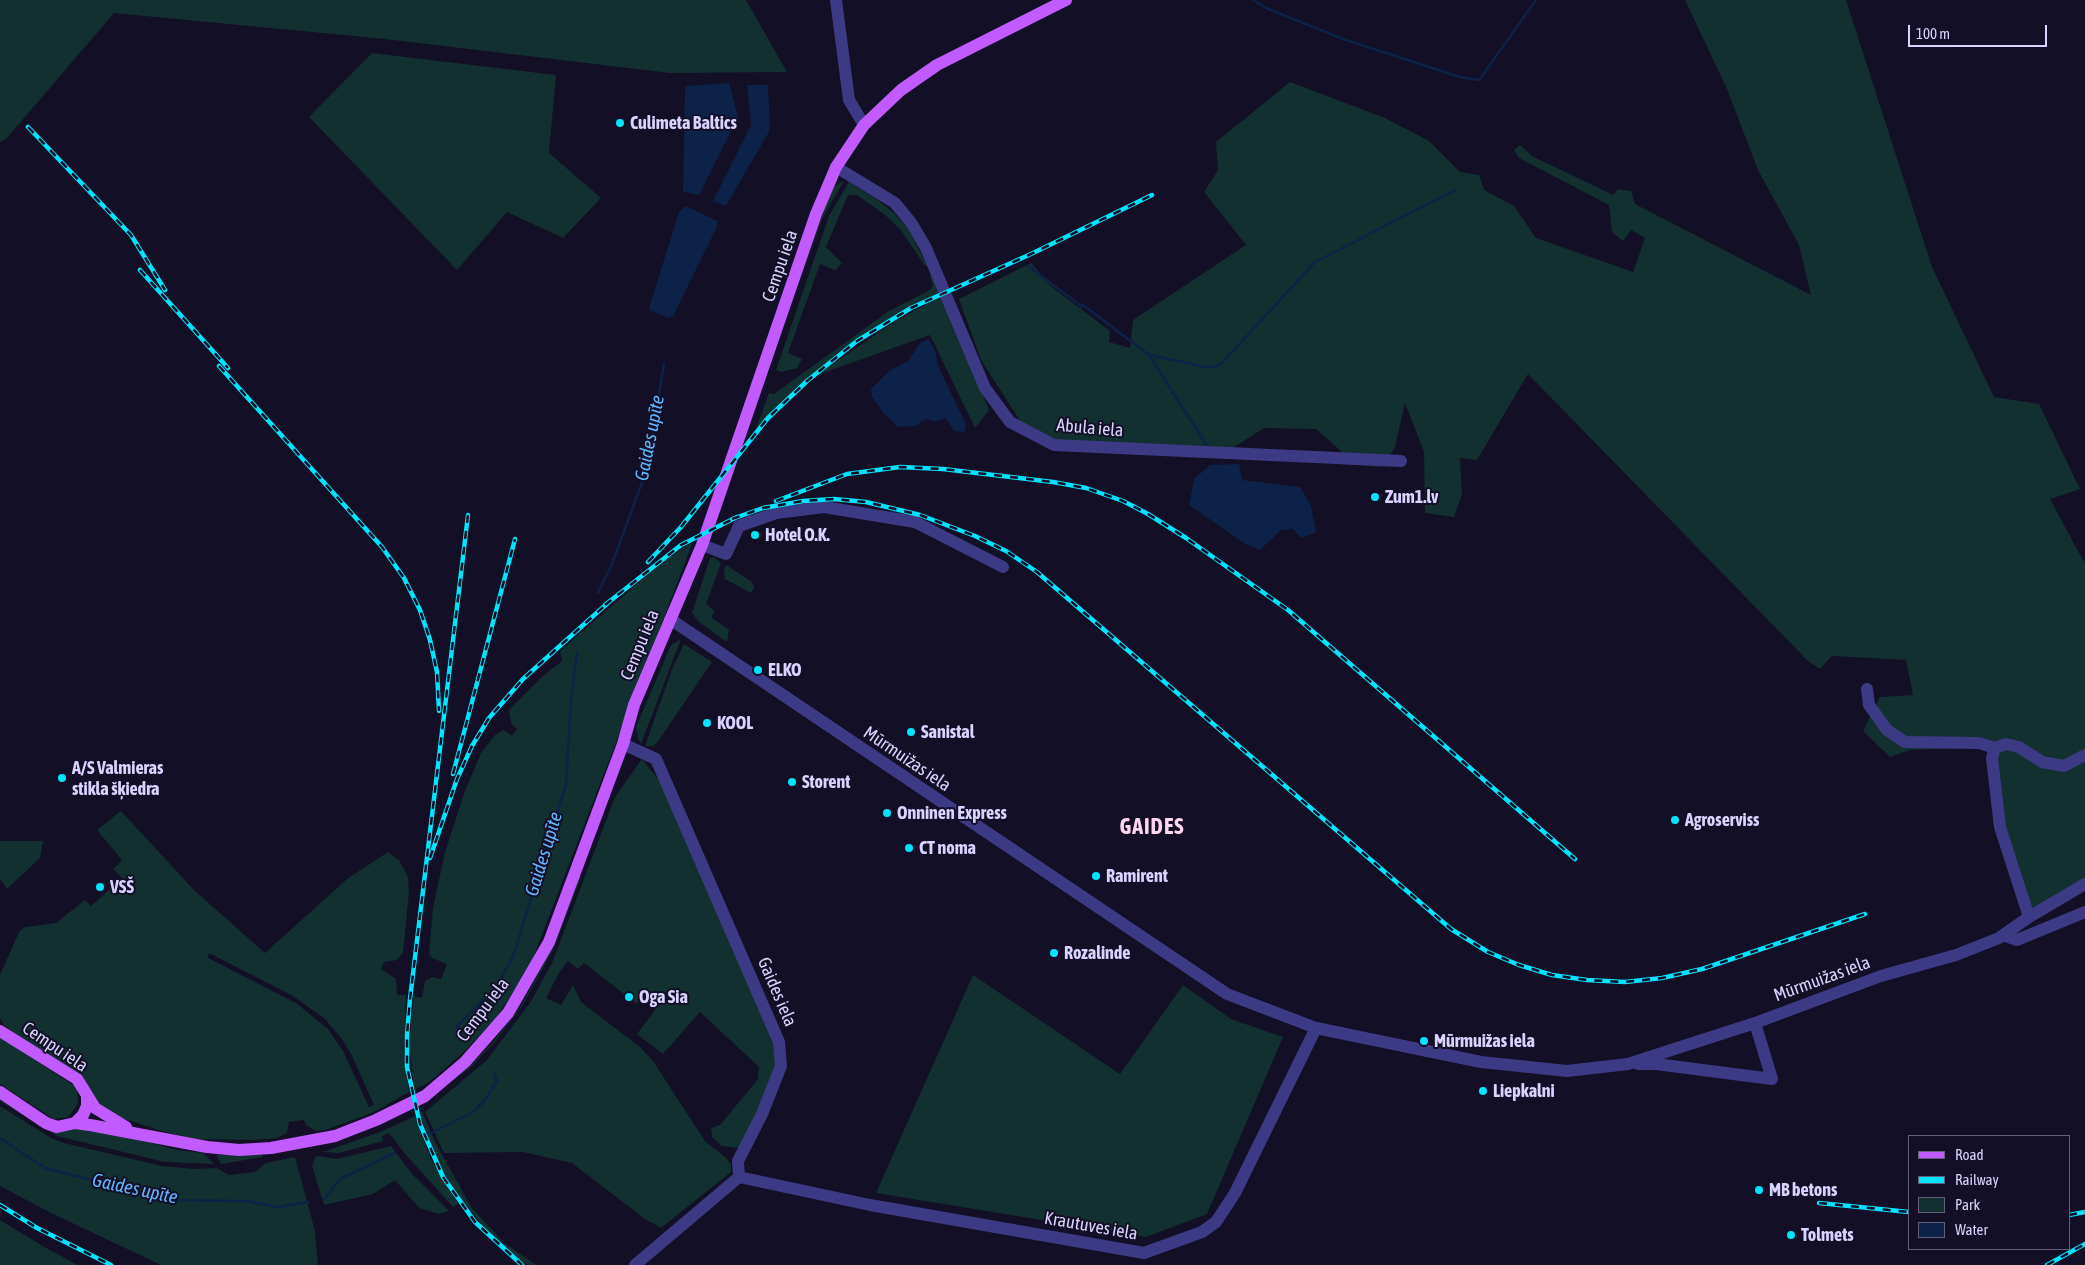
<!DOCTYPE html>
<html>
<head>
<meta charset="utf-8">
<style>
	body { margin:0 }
	#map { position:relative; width:2085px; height:1265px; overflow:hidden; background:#130f26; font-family:"Asap Condensed",sans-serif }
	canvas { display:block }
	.legend { position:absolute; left:1908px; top:1135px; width:162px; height:115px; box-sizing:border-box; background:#130f26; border:1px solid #625e7d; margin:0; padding:6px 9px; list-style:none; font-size:15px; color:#d9d4ff }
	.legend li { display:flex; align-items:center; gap:10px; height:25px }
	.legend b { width:25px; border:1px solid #625e7d }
	.scale { position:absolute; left:1908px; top:25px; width:139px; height:22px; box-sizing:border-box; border:2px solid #d9d4ff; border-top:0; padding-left:6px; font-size:15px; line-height:18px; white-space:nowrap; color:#d9d4ff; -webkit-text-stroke:4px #130f26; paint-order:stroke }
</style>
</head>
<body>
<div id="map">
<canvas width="2085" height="1265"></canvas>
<ul class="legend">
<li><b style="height:6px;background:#c25bff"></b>Road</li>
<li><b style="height:6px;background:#00e5ff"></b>Railway</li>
<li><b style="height:14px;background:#12302f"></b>Park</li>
<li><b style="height:14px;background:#0c2248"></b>Water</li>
</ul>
<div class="scale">100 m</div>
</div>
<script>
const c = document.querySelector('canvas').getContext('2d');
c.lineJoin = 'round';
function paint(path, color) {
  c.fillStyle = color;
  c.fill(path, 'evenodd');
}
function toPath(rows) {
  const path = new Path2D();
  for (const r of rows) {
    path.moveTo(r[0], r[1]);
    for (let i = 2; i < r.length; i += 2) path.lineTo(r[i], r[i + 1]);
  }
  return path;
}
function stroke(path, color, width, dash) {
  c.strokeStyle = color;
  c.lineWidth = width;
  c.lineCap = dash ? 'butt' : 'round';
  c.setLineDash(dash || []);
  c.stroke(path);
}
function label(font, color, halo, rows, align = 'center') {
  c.font = font + ' "Asap Condensed",sans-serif';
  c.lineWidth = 4;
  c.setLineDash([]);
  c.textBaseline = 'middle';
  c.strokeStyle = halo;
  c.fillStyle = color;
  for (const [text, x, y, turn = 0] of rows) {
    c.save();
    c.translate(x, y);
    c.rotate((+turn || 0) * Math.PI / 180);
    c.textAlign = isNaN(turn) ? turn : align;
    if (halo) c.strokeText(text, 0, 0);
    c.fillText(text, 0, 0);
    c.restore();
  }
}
paint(toPath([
	[0,0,746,0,787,72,670,73,385,39,114,13,7,138,0,142],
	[1685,0,1846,0,1932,267,1994,397,2039,404,2080,489,2050,499,2085,564,2085,879,2030,911,2002,832,1988,747,1910,750,1890,757,1863,731,1880,697,1913,695,1906,660,1832,656,1820,669,1808,661,1528,374,1477,460,1460,458,1462,494,1454,517,1425,513,1424,452,1405,403,1395,447,1382,467,1345,464,1341,451,1316,429,1264,428,1231,449,1056,442,1026,430,981,360,959,299,1031,263,1052,287,1110,331,1109,342,1130,348,1133,320,1246,245,1204,192,1218,170,1216,142,1290,82,1385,118,1429,141,1460,172,1479,175,1484,190,1514,206,1536,238,1633,272,1645,238,1631,230,1623,241,1612,232,1609,205,1519,158,1514,150,1520,145,1532,156,1613,195,1618,189,1631,191,1635,204,1811,295,1799,245,1758,170,1727,89],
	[372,53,556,75,549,153,601,198,563,238,507,212,457,270,309,117],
	[844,181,823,217,797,290,832,187],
	[849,182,879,201,894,213,908,229,927,265,925,266,901,230,885,215,857,195,848,195,826,247,842,263,835,270,820,264,788,353,802,359,797,368,782,372,776,370,829,216],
	[932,274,940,293,905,309,840,351,798,386,756,429,769,393,774,394,889,311,930,290,933,286,930,276],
	[941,296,989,410,975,428,930,335,817,375,894,322],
	[693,542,530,966,496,1018,463,1053,428,1083,414,1090,409,1044,414,996,422,998,425,981,432,977,441,979,447,964,432,958,429,954,433,908,445,852,465,791,481,753,495,735,504,730,512,736,517,729,511,723,509,710,543,676,562,661,560,651,662,562],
	[714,557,721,563,706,604,715,612,711,617,729,630,727,642,699,622,692,613,710,558],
	[726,565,752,582,754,588,751,593,725,579,724,571],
	[681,639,641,744,638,739,636,727,671,645],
	[684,644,712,662,657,743,653,746,645,746,672,669],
	[642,759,662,784,774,1040,776,1065,769,1088,742,1144,737,1148,722,1146,712,1137,711,1128,720,1125,758,1079,759,1067,700,1012,663,1054,637,1034,655,1010,641,998,637,1004,584,963,578,969,568,961,559,973,546,998,561,1005,573,985,581,1002,640,1047,653,1061,705,1141,726,1158,731,1165,731,1172,661,1228,645,1219,572,1163,523,1152,444,1153,425,1112,486,1061,530,1003,552,963,615,797],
	[121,811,194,890,265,953,347,879,388,852,399,860,408,877,409,892,403,953,397,960,384,962,381,969,396,979,397,995,406,995,404,1052,409,1092,372,1113,325,1130,316,1131,306,1125,304,1120,289,1122,287,1133,277,1138,256,1140,197,1139,165,1132,106,1113,81,1077,14,1033,4,1025,0,1018,0,975,19,932,25,927,56,923,85,900,91,906,122,878,113,869,122,860,97,830],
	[209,953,293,996,325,1019,342,1039,352,1056,374,1105,369,1107,343,1051,328,1029,296,1003,208,958],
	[0,841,43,841,40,858,7,889,0,879],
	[579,877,581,877,553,950,521,1008,493,1044,472,1066,418,1107,417,1105,471,1065,492,1043,520,1008,551,950],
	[973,975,1120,1074,1183,985,1231,1019,1283,1037,1207,1214,1146,1237,876,1193],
	[0,1037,73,1085,77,1090,78,1104,68,1117,55,1119,49,1116,0,1084],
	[0,1097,57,1132,79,1128,98,1129,177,1150,203,1153,214,1164,165,1162,57,1136,0,1101],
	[0,1106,51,1138,64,1143,162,1166,195,1169,217,1168,229,1175,255,1172,266,1163,295,1157,315,1231,318,1265,161,1265,51,1213,0,1186],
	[422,1111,436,1144,472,1208,504,1243,536,1265,528,1265,515,1257,482,1225,464,1203,441,1169,419,1113],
	[415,1116,431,1159,458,1204,453,1207,406,1155,389,1133,382,1136,383,1141,339,1153,323,1152,380,1132],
	[391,1146,412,1174,449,1211,439,1214,419,1208,395,1180,373,1194,324,1205,312,1166,315,1158,317,1156,337,1159],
	[216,1155,262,1155,263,1157,221,1164],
	[0,1220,46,1248,78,1265,0,1265]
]), '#12302f');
paint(toPath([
	[729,83,738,117,699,195,683,192,685,86],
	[747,85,768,85,770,130,726,206,713,201,751,125],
	[686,206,717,221,717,227,673,316,669,318,650,310,649,308,679,212],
	[929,339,935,351,938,366,966,424,965,432,955,431,945,418,936,422,926,419,915,426,898,427,884,414,872,397,871,389,889,371,908,361,920,343],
	[1239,464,1242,480,1300,487,1311,506,1316,532,1301,538,1293,529,1281,530,1260,550,1244,543,1189,505,1194,479,1210,465]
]), '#0c2248');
stroke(toPath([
	[1253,0,1266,8,1343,39,1460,77,1479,80,1536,0],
	[1028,266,1081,306,1081,308],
	[1083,305,1149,355],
	[1207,446,1149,355,1206,367,1215,367,1222,363,1315,262,1455,190],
	[598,593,612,564,647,469,664,364],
	[460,1034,457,1026,496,988,514,954,566,784,571,702,577,652],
	[427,1135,473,1112,485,1100,497,1081,494,1074],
	[0,1138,45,1168,167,1200,246,1201,278,1207,309,1202],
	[324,1199,340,1179,395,1153]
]), '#0c2248', 2.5);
stroke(toPath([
	[836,0,849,100,864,125],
	[836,167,895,203,912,224,926,248,985,388,1010,422,1054,445,1401,461],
	[702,545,726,554,739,526,776,513,824,507,915,522,1003,567],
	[670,619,1227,994,1316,1028,1481,1062,1567,1071,1628,1064,1755,1023,1881,976,1956,955,1999,938,2029,917,2085,884],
	[1867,689,1869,705,1887,730,1905,742,1979,743,1995,748],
	[623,744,656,759,779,1042,781,1066,762,1114,738,1161,739,1177],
	[2029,917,2000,827,1992,758,1995,748,2006,744,2019,747,2042,762,2064,766,2085,755],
	[2003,935,2017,940,2085,912],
	[1638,1064,1656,1064,1772,1079,1755,1023],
	[739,1177,870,1205,1144,1253,1202,1232,1216,1222,1235,1193,1316,1028],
	[635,1265,739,1177]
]), '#3d3a85', 12);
stroke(toPath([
	[0,1031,77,1079,95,1108,126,1127],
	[0,1092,46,1123,57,1127,75,1123,90,1125,207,1147,239,1150,271,1148,335,1136,376,1120,425,1096,465,1062,508,1013,549,942,623,744,634,705,702,545,816,214,836,167,864,125,901,90,937,65,1066,0],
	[75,1123,83,1115,87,1106,87,1096]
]), '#c25bff', 12);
const rail = toPath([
	[28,127,131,235,165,290],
	[140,270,228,368],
	[219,366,382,547,404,578,420,610,430,640,437,672,439,711],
	[776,501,847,474,900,467,943,469,1053,482,1086,488,1123,501,1148,514,1186,538,1288,610,1575,859],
	[468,515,410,999,407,1035,407,1067,420,1124,443,1177,475,1222,522,1265],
	[732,519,763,508,803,501,834,499,866,502,920,515,975,536,1006,551,1037,572,1451,929,1488,952,1519,965,1552,975,1587,980,1625,982,1662,978,1702,969,1865,914],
	[648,562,681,527,768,418,807,381,857,341,911,308,1031,254,1152,195],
	[605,605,681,545,737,517],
	[453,774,515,539],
	[430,858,457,779,472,746,489,718,523,679,610,601],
	[1819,1203,1909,1212],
	[0,1205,37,1228,111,1265],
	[2069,1215,2085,1212],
	[2047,1265,2085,1244]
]);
stroke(rail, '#00e5ff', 4.5);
stroke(rail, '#130f26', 2.5, [8]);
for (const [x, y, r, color] of [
	[620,123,5,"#00e5ff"],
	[1375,497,5,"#00e5ff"],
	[755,535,5,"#00e5ff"],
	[758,670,5,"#00e5ff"],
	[707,723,5,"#00e5ff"],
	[911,732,5,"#00e5ff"],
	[62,778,5,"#00e5ff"],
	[792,782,5,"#00e5ff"],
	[887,813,5,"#00e5ff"],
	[1675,820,5,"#00e5ff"],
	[909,848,5,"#00e5ff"],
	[1096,876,5,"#00e5ff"],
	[100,887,5,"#00e5ff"],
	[1054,953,5,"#00e5ff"],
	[629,997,5,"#00e5ff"],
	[1424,1041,5,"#00e5ff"],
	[1483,1091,5,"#00e5ff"],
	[1759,1190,5,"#00e5ff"],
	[1791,1235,5,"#00e5ff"]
]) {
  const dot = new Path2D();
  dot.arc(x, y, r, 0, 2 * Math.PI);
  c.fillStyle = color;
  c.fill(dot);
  stroke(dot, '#130f26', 2);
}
label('bold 18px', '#d9d4ff', '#130f26', [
	["Culimeta Baltics",630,123],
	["Zum1.lv",1385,497],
	["Hotel O.K.",765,535],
	["ELKO",768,670],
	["KOOL",717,723],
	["Sanistal",921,732],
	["A/S Valmieras",72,768],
	["stikla šķiedra",72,789],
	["Storent",802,782],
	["Onninen Express",897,813],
	["Agroserviss",1685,820],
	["CT noma",919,848],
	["Ramirent",1106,876],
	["VSŠ",110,887],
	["Rozalinde",1064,953],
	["Oga Sia",639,997],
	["Mūrmuižas iela",1434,1041],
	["Liepkalni",1493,1091],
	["MB betons",1769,1190],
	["Tolmets",1801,1235]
], 'left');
label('18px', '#d9d4ff', '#130f26', [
	["Cempu iela",780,266,-71],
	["Abula iela",1090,428,5],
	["Cempu iela",640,645,-68],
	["Mūrmuižas iela",907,759,34],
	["Mūrmuižas iela",1822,979,-20],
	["Gaides iela",777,992,67],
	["Cempu iela",483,1010,-53],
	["Cempu iela",55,1047,34],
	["Krautuves iela",1091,1226,10]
]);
label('italic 19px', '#62b6ff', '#130f26', [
	["Gaides upīte",650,438,-79],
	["Gaides upīte",544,854,-73],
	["Gaides upīte",135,1189,12]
]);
c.letterSpacing = '1px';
label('bold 22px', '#ffd6f0', '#130f26', [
	["GAIDES",1152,827]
]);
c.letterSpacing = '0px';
</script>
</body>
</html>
